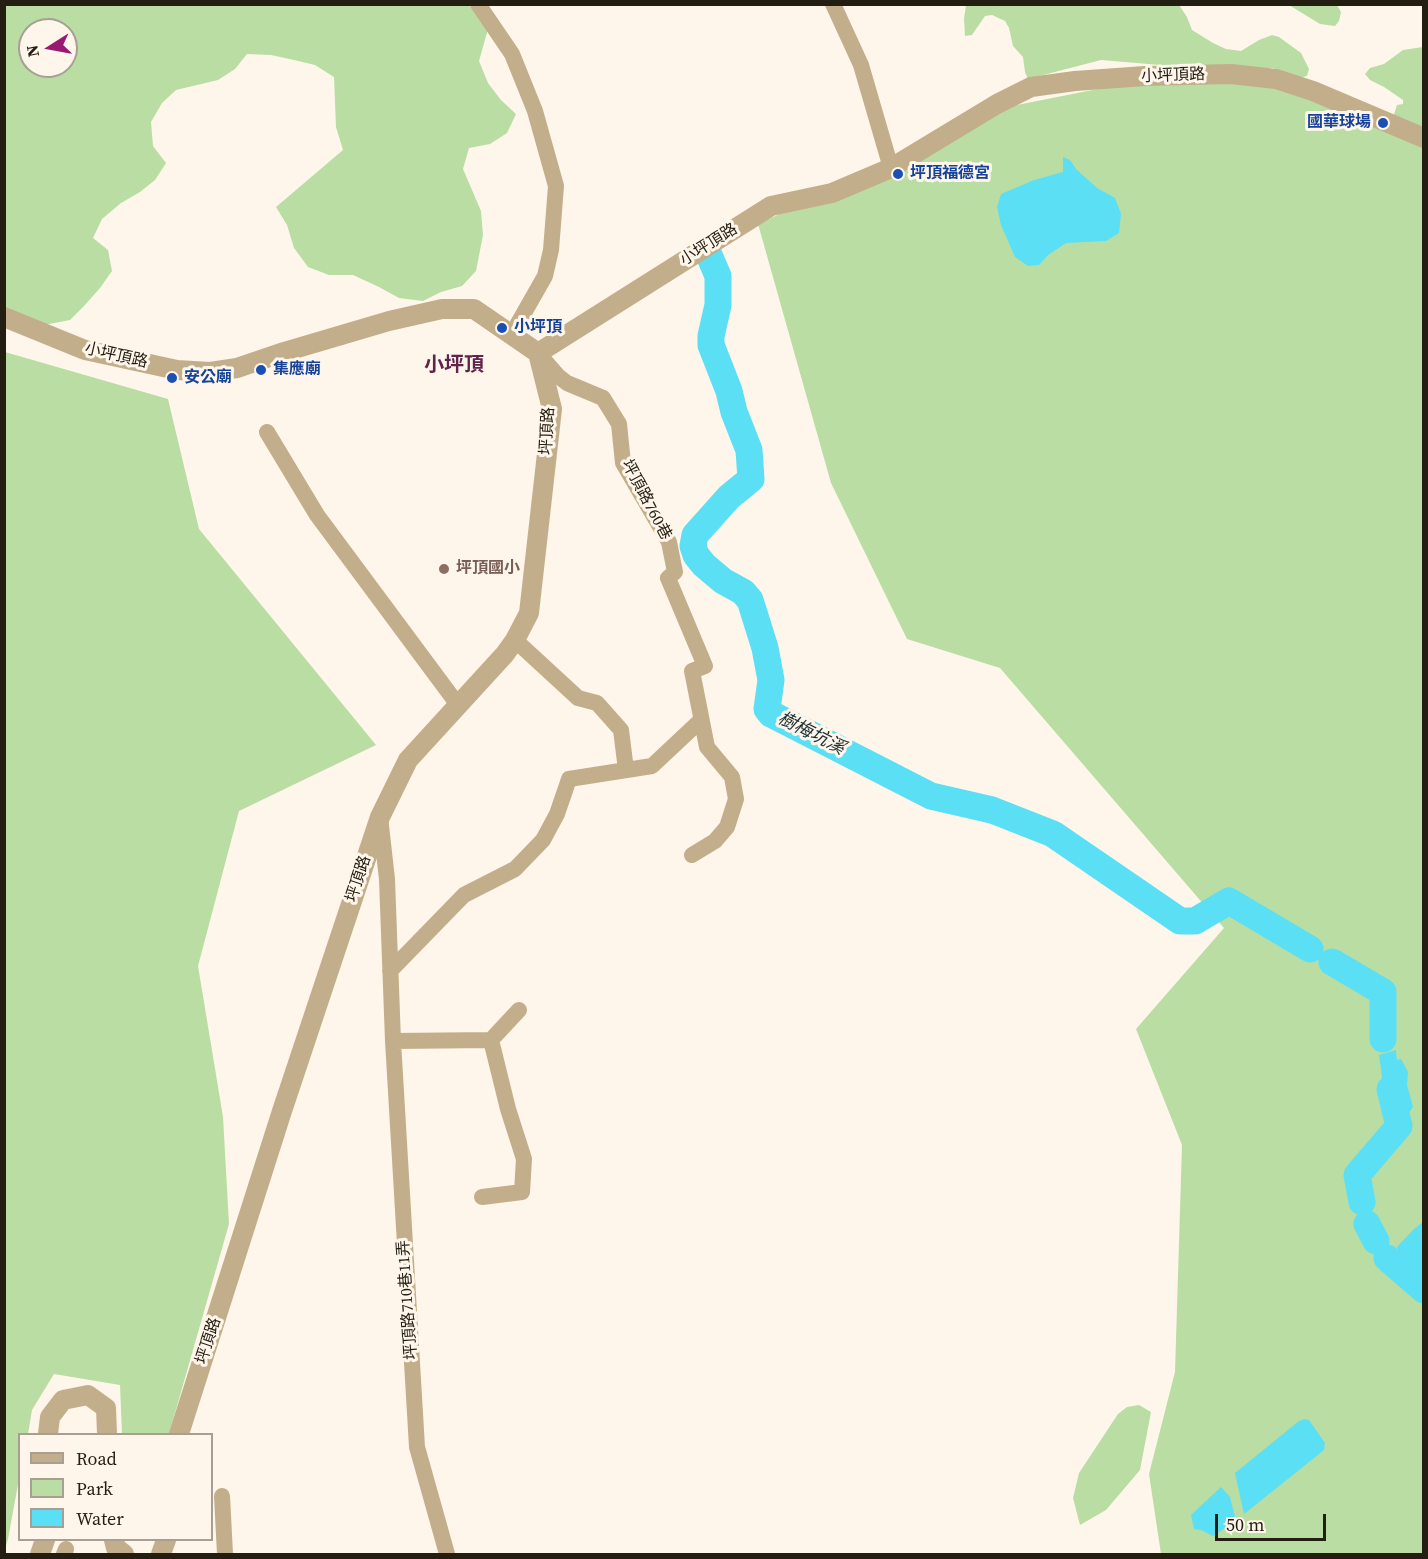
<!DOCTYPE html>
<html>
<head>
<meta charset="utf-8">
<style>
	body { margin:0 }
	#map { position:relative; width:1428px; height:1559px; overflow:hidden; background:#fef6ea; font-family:"Source Serif 4",serif }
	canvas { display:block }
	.frame { position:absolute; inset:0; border:6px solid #241d12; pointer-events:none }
	.legend { position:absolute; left:18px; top:1433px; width:195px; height:108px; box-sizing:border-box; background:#fef6ea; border:2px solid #a79f94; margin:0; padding:8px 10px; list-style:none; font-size:18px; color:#241d12 }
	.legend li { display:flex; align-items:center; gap:12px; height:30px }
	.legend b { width:30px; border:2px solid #a79f94 }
	.north { position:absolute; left:18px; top:18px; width:60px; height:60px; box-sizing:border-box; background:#fef6ea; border:2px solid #a79f94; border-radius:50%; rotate:259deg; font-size:16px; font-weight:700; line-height:24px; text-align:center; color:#241d12 }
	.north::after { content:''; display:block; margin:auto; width:21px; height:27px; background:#991a71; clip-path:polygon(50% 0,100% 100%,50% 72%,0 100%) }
	.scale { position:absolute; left:1215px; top:1514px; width:111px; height:27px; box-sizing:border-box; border:3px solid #241d12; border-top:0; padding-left:8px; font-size:18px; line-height:21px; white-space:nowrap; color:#241d12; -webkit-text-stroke:4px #fef6ea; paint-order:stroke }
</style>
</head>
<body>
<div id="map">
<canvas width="1428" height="1559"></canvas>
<div class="frame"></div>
<ul class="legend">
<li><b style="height:8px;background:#c3ae8b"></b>Road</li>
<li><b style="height:16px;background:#badda4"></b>Park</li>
<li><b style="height:16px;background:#5adff5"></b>Water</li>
</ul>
<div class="north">N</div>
<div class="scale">50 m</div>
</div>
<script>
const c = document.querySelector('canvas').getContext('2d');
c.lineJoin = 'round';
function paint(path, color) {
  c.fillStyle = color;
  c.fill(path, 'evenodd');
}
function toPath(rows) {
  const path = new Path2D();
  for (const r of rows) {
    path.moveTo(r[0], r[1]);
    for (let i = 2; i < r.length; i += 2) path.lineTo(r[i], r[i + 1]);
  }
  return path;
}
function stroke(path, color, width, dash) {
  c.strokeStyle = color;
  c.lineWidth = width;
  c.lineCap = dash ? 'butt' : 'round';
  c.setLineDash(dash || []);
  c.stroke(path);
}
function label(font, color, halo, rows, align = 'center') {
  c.font = font + ' "Source Serif 4","Noto Sans TC",serif';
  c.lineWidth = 6;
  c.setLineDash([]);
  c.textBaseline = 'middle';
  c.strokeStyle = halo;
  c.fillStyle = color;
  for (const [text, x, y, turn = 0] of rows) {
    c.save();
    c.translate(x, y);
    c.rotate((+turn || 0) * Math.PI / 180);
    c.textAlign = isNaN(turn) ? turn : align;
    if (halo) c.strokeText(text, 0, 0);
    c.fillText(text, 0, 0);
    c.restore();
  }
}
paint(toPath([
	[467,4,490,22,479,61,488,83,501,100,516,114,507,133,490,144,469,148,463,169,481,211,483,235,476,271,462,286,441,292,423,301,399,298,379,287,353,275,329,275,308,267,294,248,287,225,276,207,343,150,336,127,334,77,315,65,294,60,271,55,247,54,235,69,218,80,176,90,162,103,151,122,153,146,166,163,155,180,140,192,121,203,102,219,93,238,108,250,112,271,100,288,84,306,70,320,49,324,26,327,5,320,5,5],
	[30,30,66,30,66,66,30,66],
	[966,5,1179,5,1187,17,1192,30,1213,43,1226,49,1241,51,1259,40,1272,35,1279,37,1301,53,1309,69,1307,76,1300,78,1273,68,1265,68,1243,72,1101,60,1028,79,1025,72,1023,57,1013,46,1009,28,1005,21,992,15,985,16,972,35,965,36,964,19],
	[1289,5,1337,5,1341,12,1339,21,1335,26,1320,24],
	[1423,47,1423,1554,1161,1554,1149,1474,1175,1372,1182,1145,1136,1029,1224,928,1000,668,907,639,831,483,758,224,1017,105,1143,80,1269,78,1389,130,1397,105,1403,104,1403,100,1384,87,1370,80,1365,74,1370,68,1384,64,1403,50],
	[5,352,168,399,199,529,376,745,239,811,198,966,223,1117,229,1224,169,1434,122,1434,120,1385,54,1374,32,1410,28,1434,20,1434,19,1479,8,1539,5,1549],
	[1139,1405,1151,1412,1140,1470,1106,1510,1080,1525,1073,1498,1079,1473,1118,1414,1127,1407]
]), '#badda4');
paint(toPath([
	[1063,157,1070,160,1076,169,1097,188,1115,198,1121,214,1119,233,1106,241,1066,243,1048,255,1039,265,1028,266,1015,257,1001,225,997,207,1001,194,1034,180,1063,172],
	[1396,1050,1397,1060,1401,1059,1408,1072,1407,1085,1413,1107,1401,1123,1392,1127,1384,1126,1392,1113,1386,1105,1379,1055],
	[1423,1222,1423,1269,1419,1272,1401,1258,1397,1247,1414,1229],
	[1304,1419,1309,1420,1325,1443,1324,1450,1244,1514,1235,1473,1299,1421],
	[1221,1487,1230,1497,1236,1521,1213,1536,1201,1530,1194,1529,1191,1515]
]), '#5adff5');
stroke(toPath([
	[709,255,718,276,718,305,711,336,711,345,729,391,734,412,749,450,751,479,729,497,695,535,693,546,696,555,704,565,723,581,743,592,750,600,765,648,771,680,767,709,771,714,931,796,992,810,1053,834,1180,921,1195,921,1229,901,1310,949],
	[1332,962,1383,992,1383,1039],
	[1362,1202,1357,1175,1399,1126,1390,1089],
	[1367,1224,1376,1241],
	[1387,1258,1424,1290]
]), '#5adff5', 27);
stroke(toPath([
	[478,4,512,54,535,111,556,186,551,250,545,276,512,334],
	[833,4,861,65,891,168],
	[538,353,558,376,567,383,603,398,619,424,623,463,669,542,675,572,668,578,705,666,692,671,707,747,732,777,736,799,727,827,715,841,692,855],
	[267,432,317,515,458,705],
	[515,640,578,698,597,703,621,730,626,770],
	[380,817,387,879,393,1041,417,1447,447,1554],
	[390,971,464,895,515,869,543,840,557,814,569,779,652,766,701,720],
	[491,1040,519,1010],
	[393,1041,491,1040,508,1109,524,1159,522,1192,482,1197],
	[222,1496,225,1554],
	[64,1554,66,1549]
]), '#c3ae8b', 16);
stroke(toPath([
	[4,317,85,350,177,370,210,372,237,368,284,352,389,321,442,309,474,309,538,353],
	[538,353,771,206,832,193,891,168,997,104,1031,87,1075,81,1145,76,1231,74,1276,79,1313,91,1424,138],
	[48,1434,50,1417,63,1400,88,1395,106,1408,107,1434],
	[179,1434,282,1111,380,817,408,760,505,654,515,640,529,613,552,409,538,353],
	[114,1540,116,1548,124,1554],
	[40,1554,45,1540],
	[161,1554,166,1540]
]), '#c3ae8b', 20);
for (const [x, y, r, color] of [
	[1383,123,6,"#1a4fb4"],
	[898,174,6,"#1a4fb4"],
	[502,328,6,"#1a4fb4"],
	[261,370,6,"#1a4fb4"],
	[172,378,6,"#1a4fb4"],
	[444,569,6,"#8d6e63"]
]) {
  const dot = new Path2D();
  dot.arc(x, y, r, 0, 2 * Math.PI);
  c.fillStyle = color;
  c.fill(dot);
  stroke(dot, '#fef6ea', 2);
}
label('16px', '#241d12', '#fef6ea', [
	["小坪頂路",1173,76,-2],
	["小坪頂路",709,245,-32],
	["小坪頂路",116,356,13],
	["坪頂路",548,431,-87],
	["坪頂路760巷",646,500,62],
	["坪頂路",359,879,-72],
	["坪頂路710巷11弄",408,1300,-94],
	["坪頂路",209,1341,-72]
]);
label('bold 16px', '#164399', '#fef6ea', [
	["國華球場",1371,123,"right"],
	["坪頂福德宮",910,174],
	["小坪頂",514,328],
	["集應廟",273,370],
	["安公廟",184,378]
], 'left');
label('bold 16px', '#785e54', '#fef6ea', [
	["坪頂國小",456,569]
], 'left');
label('italic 18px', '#172e32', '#fef6ea', [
	["樹梅坑溪",811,734,27]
]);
label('bold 20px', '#602349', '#fef6ea', [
	["小坪頂",454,366]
]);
</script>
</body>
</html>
